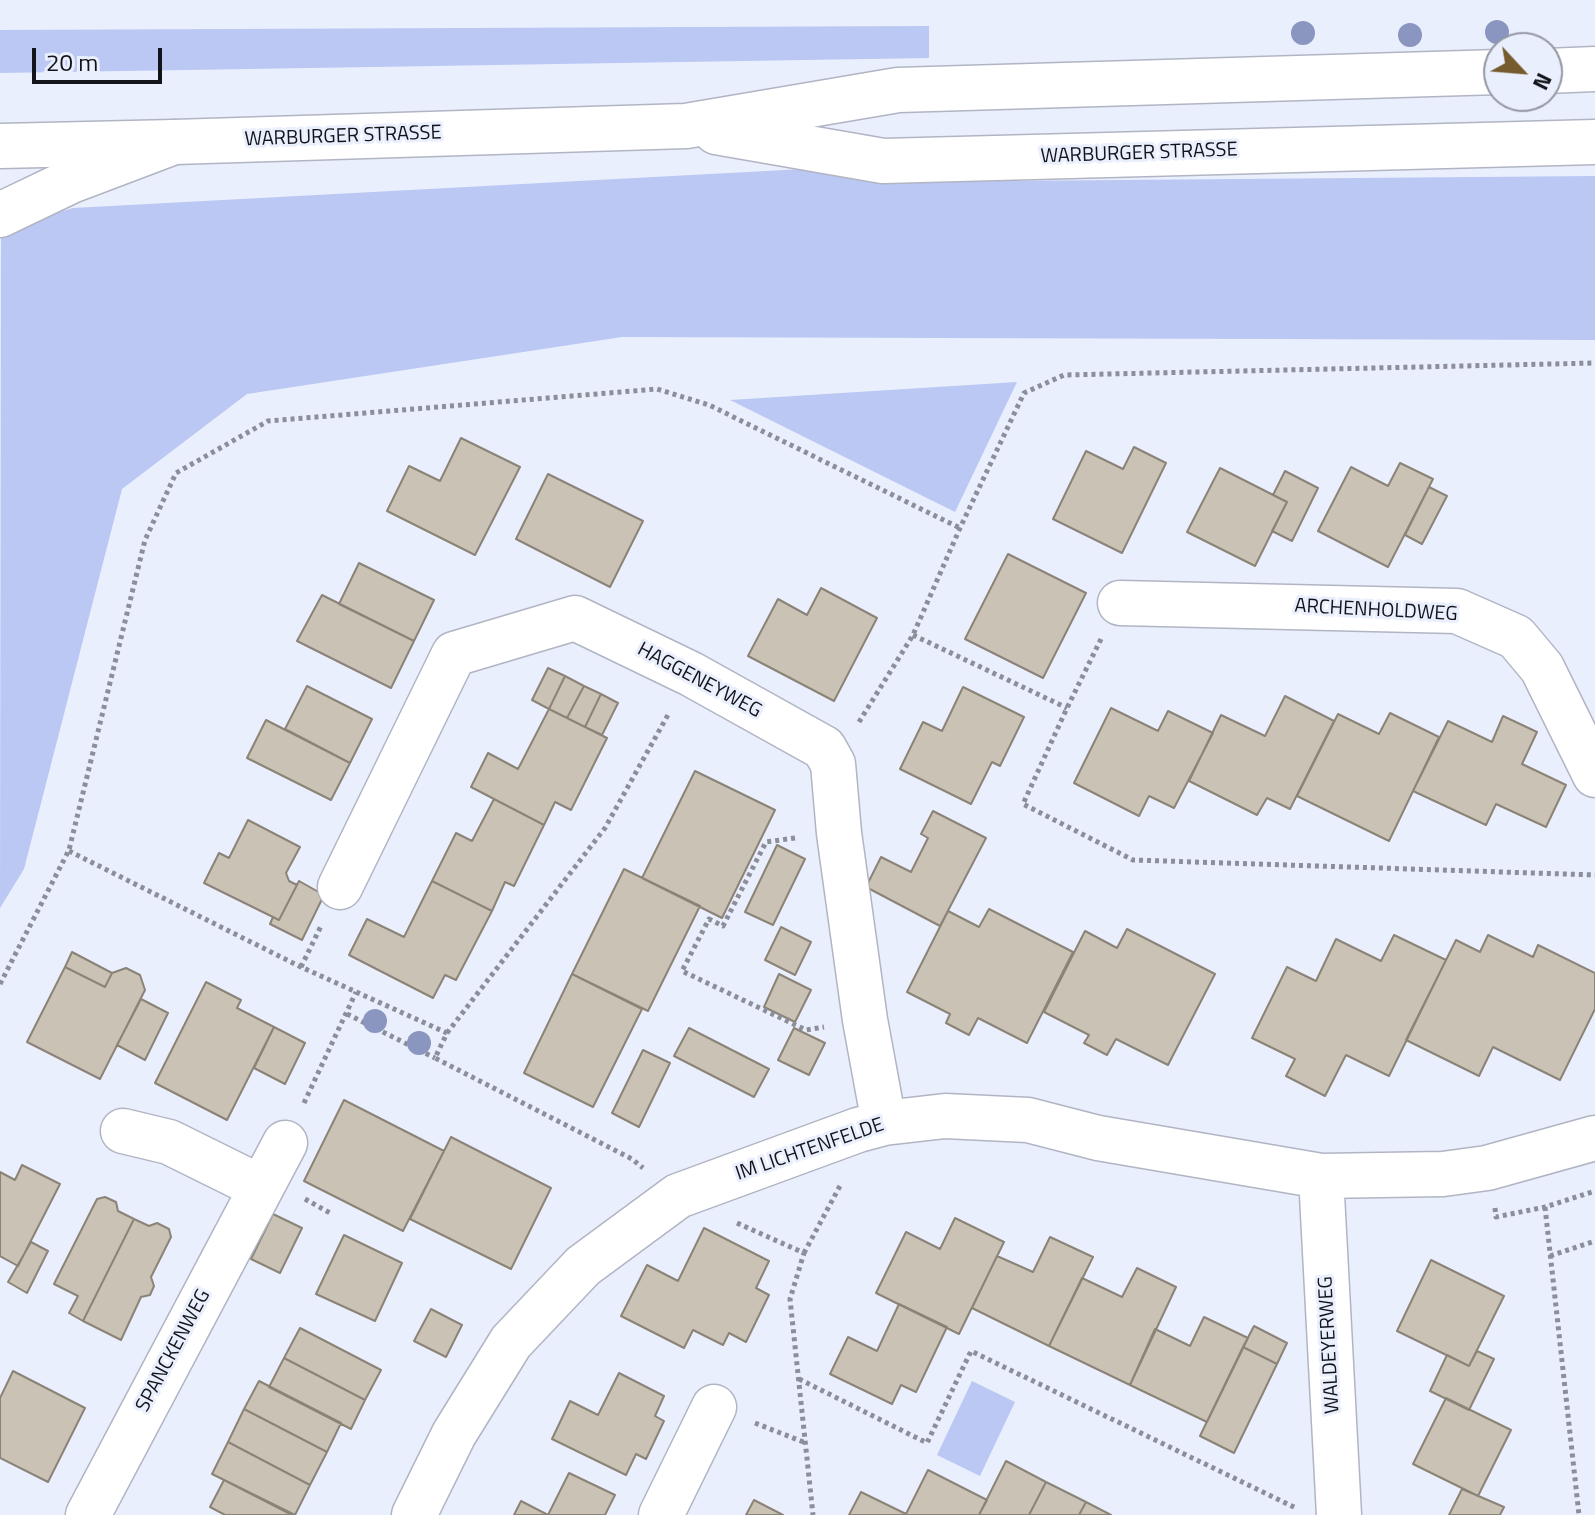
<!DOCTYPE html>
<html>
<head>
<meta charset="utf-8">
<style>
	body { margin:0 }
	#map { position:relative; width:1595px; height:1515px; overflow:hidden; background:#eaeffe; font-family:"Titillium Web",sans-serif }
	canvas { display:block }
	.north { position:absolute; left:1483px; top:32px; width:80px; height:80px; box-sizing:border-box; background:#eaeffe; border:2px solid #9497a2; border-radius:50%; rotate:116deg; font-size:22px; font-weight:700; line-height:32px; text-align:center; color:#131419 }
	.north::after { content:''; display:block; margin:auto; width:28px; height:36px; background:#755b2d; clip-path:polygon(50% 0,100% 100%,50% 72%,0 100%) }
	.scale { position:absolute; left:32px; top:48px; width:130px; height:36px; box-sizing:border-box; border:4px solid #131419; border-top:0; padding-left:10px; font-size:24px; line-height:28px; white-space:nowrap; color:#131419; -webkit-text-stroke:6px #eaeffe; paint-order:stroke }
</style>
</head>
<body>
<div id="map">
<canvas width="1595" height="1515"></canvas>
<div class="north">N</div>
<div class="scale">20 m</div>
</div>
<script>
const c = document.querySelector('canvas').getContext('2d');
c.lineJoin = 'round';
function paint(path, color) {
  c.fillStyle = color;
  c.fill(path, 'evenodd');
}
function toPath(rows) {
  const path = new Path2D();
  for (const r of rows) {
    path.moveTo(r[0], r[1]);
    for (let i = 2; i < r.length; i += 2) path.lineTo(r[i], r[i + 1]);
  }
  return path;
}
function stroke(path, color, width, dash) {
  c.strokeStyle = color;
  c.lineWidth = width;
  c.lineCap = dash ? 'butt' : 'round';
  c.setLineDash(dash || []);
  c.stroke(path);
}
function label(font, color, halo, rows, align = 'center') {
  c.font = font + ' "Titillium Web",sans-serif';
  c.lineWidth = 6;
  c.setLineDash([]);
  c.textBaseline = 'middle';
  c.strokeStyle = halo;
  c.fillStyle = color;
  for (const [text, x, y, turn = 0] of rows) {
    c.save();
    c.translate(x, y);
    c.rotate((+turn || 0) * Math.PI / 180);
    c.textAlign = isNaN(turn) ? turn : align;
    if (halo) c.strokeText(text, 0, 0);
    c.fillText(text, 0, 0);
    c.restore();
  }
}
paint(toPath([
	[929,26,929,58,0,73,0,30],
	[841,167,883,182,1595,176,1595,340,622,337,247,394,122,489,24,869,0,908,1,229,73,208],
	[1017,382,955,512,730,400],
	[972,1381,1015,1402,980,1476,937,1455]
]), '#bac8f3');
const building = toPath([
	[461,438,520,467,475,555,387,511,409,466,440,481,461,438],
	[1134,447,1166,463,1122,553,1053,519,1086,451,1123,469,1134,447],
	[1400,463,1433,479,1388,567,1318,531,1351,467,1388,486,1400,463],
	[1220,468,1287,502,1255,566,1187,532,1220,468],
	[1285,471,1318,488,1292,541,1272,531,1287,502,1273,495,1285,471],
	[548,474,643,521,610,587,516,539,548,474],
	[1429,487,1447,496,1422,544,1405,535,1429,487],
	[1008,554,1086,593,1043,678,965,639,1008,554],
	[359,563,434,600,414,641,339,604,359,563],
	[821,588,877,618,834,701,748,656,778,599,807,615,821,588],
	[322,595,414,641,391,688,297,641,322,595],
	[548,668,565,676,549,709,532,700,548,668],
	[565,676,584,686,567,718,549,709,565,676],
	[307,686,372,719,350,763,285,729,307,686],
	[584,686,601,694,585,727,567,718,584,686],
	[963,687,1024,717,1000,766,992,762,971,804,900,769,923,722,942,731,963,687],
	[601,694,618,703,602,735,585,727,601,694],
	[1285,696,1334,721,1290,809,1267,798,1257,815,1189,781,1221,715,1265,736,1285,696],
	[1111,708,1158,731,1168,711,1213,733,1174,808,1149,796,1139,816,1074,783,1111,708],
	[549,709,607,738,571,810,555,802,544,825,471,787,488,753,518,769,549,709],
	[1390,713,1439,737,1389,841,1297,796,1338,714,1379,734,1390,713],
	[1503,716,1537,732,1522,764,1566,785,1546,827,1496,804,1486,825,1413,791,1448,721,1492,742,1503,716],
	[266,720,350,763,331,800,247,758,266,720],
	[695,771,775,810,722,918,642,878,695,771],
	[494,799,544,825,514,886,505,882,492,911,432,881,456,833,472,841,494,799],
	[933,811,986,838,940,926,866,887,881,857,911,872,928,838,921,834,933,811],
	[248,820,300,847,286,873,289,881,297,885,279,920,204,883,219,853,229,858,248,820],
	[777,845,805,859,773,925,745,912,777,845],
	[624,869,700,906,648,1011,572,974,624,869],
	[299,881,324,895,302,940,270,924,273,917,279,920,299,881],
	[432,881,492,911,456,980,445,975,433,998,349,955,367,919,404,937,432,881],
	[989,909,1073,952,1027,1043,978,1018,969,1035,946,1023,950,1014,907,992,948,911,979,927,989,909],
	[781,927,811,942,795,975,765,960,781,927],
	[1127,929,1215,974,1168,1065,1116,1039,1107,1055,1084,1043,1089,1035,1044,1012,1085,931,1117,948,1127,929],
	[1394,935,1446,960,1389,1076,1346,1055,1325,1096,1286,1076,1295,1059,1252,1038,1287,967,1316,981,1336,939,1381,961,1394,935],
	[1488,935,1533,957,1538,945,1595,973,1595,1009,1560,1080,1493,1047,1479,1076,1406,1040,1456,940,1480,952,1488,935],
	[72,952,112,973,105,987,65,967,72,952],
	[65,967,105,987,112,973,126,968,140,975,145,990,100,1079,27,1042,65,967],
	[572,974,642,1009,593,1107,524,1073,572,974],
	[779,974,811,990,795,1022,764,1007,779,974],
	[206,982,241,1000,237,1008,274,1027,227,1120,155,1083,206,982],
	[141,999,168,1013,145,1060,117,1045,141,999],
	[274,1027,305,1043,285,1084,254,1068,274,1027],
	[689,1028,769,1069,754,1097,674,1056,689,1028],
	[794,1028,825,1043,809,1075,778,1060,794,1028],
	[643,1050,670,1063,639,1127,612,1113,643,1050],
	[344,1100,444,1151,403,1231,304,1181,344,1100],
	[451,1137,551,1188,511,1269,410,1219,451,1137],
	[22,1165,60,1184,18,1266,0,1256,0,1172,15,1180,22,1165],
	[105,1197,116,1202,118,1211,134,1219,83,1321,69,1313,78,1296,54,1284,97,1199,105,1197],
	[273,1214,302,1228,280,1273,251,1259,273,1214],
	[955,1218,1004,1242,959,1334,876,1293,906,1232,940,1249,955,1218],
	[134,1219,149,1226,157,1223,169,1229,171,1237,151,1277,154,1286,150,1295,141,1297,121,1340,83,1321,134,1219],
	[704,1228,769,1261,756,1288,769,1295,746,1342,729,1333,723,1345,693,1330,684,1348,621,1316,647,1265,678,1281,704,1228],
	[344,1235,402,1263,375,1321,316,1294,344,1235],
	[1050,1237,1093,1257,1049,1346,972,1308,997,1256,1033,1272,1050,1237],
	[31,1242,48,1251,27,1293,8,1282,31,1242],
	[1431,1260,1504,1296,1469,1366,1397,1331,1431,1260],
	[1137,1268,1176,1287,1130,1385,1049,1346,1082,1278,1122,1297,1137,1268],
	[899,1304,947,1327,916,1392,901,1385,892,1404,830,1374,848,1337,877,1351,899,1304],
	[431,1309,462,1325,446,1357,414,1341,431,1309],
	[1204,1317,1248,1338,1207,1422,1130,1385,1155,1329,1190,1346,1204,1317],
	[1254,1326,1287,1343,1277,1364,1243,1347,1254,1326],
	[300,1328,381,1370,365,1400,284,1358,300,1328],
	[1243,1347,1277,1364,1234,1453,1200,1436,1243,1347],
	[1477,1351,1494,1359,1469,1410,1430,1391,1447,1355,1469,1366,1477,1351],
	[284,1358,365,1400,351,1429,269,1387,284,1358],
	[13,1371,85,1408,48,1482,0,1458,0,1398,13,1371],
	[619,1373,664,1396,655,1416,664,1421,646,1459,636,1454,626,1475,552,1439,570,1401,598,1415,619,1373],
	[259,1381,341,1423,327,1452,244,1409,259,1381],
	[1446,1398,1511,1430,1478,1496,1413,1464,1446,1398],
	[244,1409,327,1452,310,1485,228,1442,244,1409],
	[228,1442,310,1485,295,1515,212,1474,228,1442],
	[1006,1461,1046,1482,1029,1515,979,1515,1006,1461],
	[928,1470,987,1500,979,1515,849,1515,861,1492,906,1514,928,1470],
	[569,1473,615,1495,605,1515,514,1515,521,1501,548,1515,569,1473],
	[224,1480,292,1515,225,1515,210,1507,224,1480],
	[1046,1482,1086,1502,1079,1515,1029,1515,1046,1482],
	[1462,1489,1504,1507,1500,1515,1449,1515,1462,1489],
	[754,1500,783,1515,746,1515,754,1500],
	[1086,1502,1111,1515,1079,1515,1086,1502]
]);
paint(building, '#cac2b5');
stroke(building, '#8b8377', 2);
const minor = toPath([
	[1120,603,1457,611,1516,637,1542,668,1595,775],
	[340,887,454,654,575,618,691,674,824,748,833,764,839,833,865,1020,884,1123],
	[123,1131,169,1142,260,1187],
	[1321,1176,1339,1515],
	[88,1515,285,1143],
	[414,1515,454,1434,511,1342,583,1266,678,1196,858,1130,884,1123,945,1116,1028,1120,1098,1138,1321,1176,1443,1174,1487,1168,1595,1138],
	[661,1515,714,1407]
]);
const major = toPath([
	[1547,71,1595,69],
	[716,132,883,161,1595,142],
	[0,146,174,142,686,126,898,90,1499,72]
]);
const highway = toPath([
	[0,215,71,181,174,142]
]);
stroke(minor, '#b1b5c3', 47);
stroke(major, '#b1b5c3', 47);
stroke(highway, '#b1b5c3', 47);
stroke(toPath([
	[913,635,1067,708],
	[1101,639,1067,708,1023,804,1133,860,1595,875],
	[859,722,913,635,960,528,1024,393,1064,375,1595,363],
	[795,838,766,842,723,926,709,919,682,971,806,1030,824,1027],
	[69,851,301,967,447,1033,435,1058,632,1159,643,1168],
	[301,967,322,924],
	[0,984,69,850,145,540,176,473,268,421,657,389,709,405,960,528],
	[347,1014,435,1058],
	[447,1033,605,828,669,713],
	[304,1103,356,992],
	[305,1199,330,1213],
	[1545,1207,1579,1515],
	[1495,1208,1496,1217,1545,1207,1595,1191],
	[737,1223,804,1253,790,1299,813,1515],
	[804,1253,841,1184],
	[1550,1256,1595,1241],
	[799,1379,927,1443,971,1351,1296,1508],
	[755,1423,806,1443]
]), '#8c8f99', 5, [4, 4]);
stroke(minor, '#fff', 44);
stroke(major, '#fff', 44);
stroke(highway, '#fff', 44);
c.fillStyle = '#8a95c0';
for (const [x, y] of [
	[1497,32],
	[1303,33],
	[1410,35],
	[375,1021],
	[419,1043]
]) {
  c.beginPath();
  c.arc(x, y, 12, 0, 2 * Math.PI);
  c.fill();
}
label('20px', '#131419', '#eaeffe', [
	["WARBURGER STRASSE",343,137,-2],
	["WARBURGER STRASSE",1139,154,-2],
	["ARCHENHOLDWEG",1376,611,3],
	["HAGGENEYWEG",699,681,28],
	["IM LICHTENFELDE",810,1150,-19],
	["WALDEYERWEG",1330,1345,-93],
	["SPANCKENWEG",174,1351,-62]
]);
</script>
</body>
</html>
